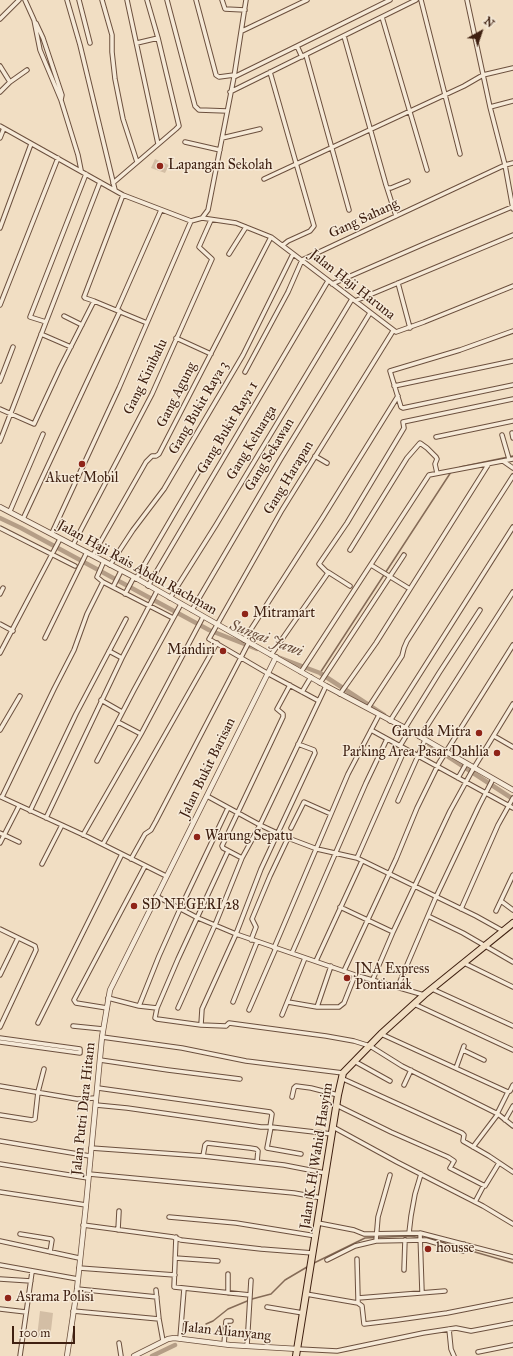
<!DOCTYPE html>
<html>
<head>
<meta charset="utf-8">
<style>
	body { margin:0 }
	#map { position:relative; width:513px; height:1356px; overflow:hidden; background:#f1dec3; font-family:"IM FELL Great Primer",serif }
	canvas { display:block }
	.north { position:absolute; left:461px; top:12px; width:40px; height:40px; -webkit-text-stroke:3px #f6ead8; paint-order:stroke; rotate:40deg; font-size:11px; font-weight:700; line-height:16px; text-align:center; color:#3f2011 }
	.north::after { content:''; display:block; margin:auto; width:14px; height:18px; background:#3f2011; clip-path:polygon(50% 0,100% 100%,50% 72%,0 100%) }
	.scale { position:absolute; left:12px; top:1326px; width:63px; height:18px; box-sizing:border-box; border:2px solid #3f2011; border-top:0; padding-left:5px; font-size:12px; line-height:14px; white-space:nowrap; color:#3f2011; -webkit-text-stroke:3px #f6ead8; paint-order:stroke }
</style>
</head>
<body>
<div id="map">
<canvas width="513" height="1356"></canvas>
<div class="north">N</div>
<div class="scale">100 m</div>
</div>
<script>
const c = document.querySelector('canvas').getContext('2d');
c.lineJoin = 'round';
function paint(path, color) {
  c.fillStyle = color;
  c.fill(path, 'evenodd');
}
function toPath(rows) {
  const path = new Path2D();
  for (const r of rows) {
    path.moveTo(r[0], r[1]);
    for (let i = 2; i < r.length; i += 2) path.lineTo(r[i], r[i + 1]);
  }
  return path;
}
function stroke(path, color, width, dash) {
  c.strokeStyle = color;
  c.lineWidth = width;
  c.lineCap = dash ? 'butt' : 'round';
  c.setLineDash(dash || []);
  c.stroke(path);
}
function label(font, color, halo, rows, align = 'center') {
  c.font = font + ' "IM FELL Great Primer",serif';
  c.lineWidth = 3;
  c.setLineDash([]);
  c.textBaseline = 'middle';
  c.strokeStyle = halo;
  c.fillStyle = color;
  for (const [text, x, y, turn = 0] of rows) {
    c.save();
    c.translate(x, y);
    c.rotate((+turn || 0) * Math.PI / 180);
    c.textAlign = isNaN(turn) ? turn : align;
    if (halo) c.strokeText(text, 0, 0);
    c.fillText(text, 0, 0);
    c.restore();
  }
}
paint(toPath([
	[155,159,169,165,165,173,151,168],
	[40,1311,53,1313,50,1339,37,1337]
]), '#d3bea5');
stroke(toPath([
	[460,467,513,456],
	[320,673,451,472],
	[312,1264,365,1238,409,1236,430,1239,513,1263],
	[206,1324,213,1321,228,1309,252,1299,271,1294,285,1280,307,1267]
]), '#856b57', 1.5);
stroke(toPath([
	[0,518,21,528,209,630,257,649],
	[275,656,320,673,384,715],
	[429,744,513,799],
	[152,1356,175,1345]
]), '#b49d86', 4.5);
const minor = toPath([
	[25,0,34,20,40,50,61,100,78,155,81,170],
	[67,0,80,45,115,190],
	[79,0,90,43],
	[102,0,112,35,112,52,115,79,123,119,137,162],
	[127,0,158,144],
	[167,0,195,106,199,110,227,111],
	[196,0,216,75,219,77,234,75],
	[222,0,225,9,245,10],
	[421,0,460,154],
	[467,0,490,107,505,165,513,209],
	[382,17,427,170],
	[0,19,19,0],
	[36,23,43,38,62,95,61,100],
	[242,31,307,0],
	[344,36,386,185,387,188,391,188,408,181],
	[137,43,158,38],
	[297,46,390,0],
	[306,55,349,210],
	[0,66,10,82],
	[270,72,314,226,310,231,288,241,283,245],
	[234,77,297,46,302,57],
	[0,92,10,82,27,70],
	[230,92,416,0],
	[490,107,513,101],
	[0,126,123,195,191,221,202,218,208,210,234,77,246,0],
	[0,138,4,128],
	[222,138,260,129],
	[185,142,220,150],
	[264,179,464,86,483,75,513,68],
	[113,183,176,129,179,126,158,38,147,0],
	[387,188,396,216],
	[123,195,84,297,85,298,94,301,147,323],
	[202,218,236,223,271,237,396,332,424,322,513,286],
	[0,228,31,144],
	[229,254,246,227],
	[398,283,410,328],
	[332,284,424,244,512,207],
	[355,301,513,235],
	[0,305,58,158],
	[117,310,161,210],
	[64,316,82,325],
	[46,322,30,317,86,174],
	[513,331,460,350,390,371,401,407,403,408,513,385],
	[41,334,71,347],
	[176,338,211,354],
	[245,372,288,292,302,260,505,165,513,163],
	[0,381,13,347],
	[394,386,513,361],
	[0,409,34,424,60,368,94,301],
	[512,433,513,438],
	[502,435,509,459],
	[436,437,513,421],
	[0,441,100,182],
	[315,456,327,463],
	[503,461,513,468],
	[10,511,43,434],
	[23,519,120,311],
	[0,528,75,566],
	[52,533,119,388,191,221],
	[73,545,152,394,212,259,199,247,211,220],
	[350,550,407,458,420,443,427,448,436,457,437,459,435,464,437,473],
	[93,555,146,462,152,456,156,456,159,454,271,237],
	[110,565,133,530,164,489,243,355,293,254],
	[371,565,410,589],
	[328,572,350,586],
	[136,579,199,471],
	[103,582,173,618],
	[148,586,328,281],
	[113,587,121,571],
	[0,594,3,588],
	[125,594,134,577],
	[170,598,216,525,352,299],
	[192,610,280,460,370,313],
	[0,624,13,631],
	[45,638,87,552],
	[244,640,323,517,398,396],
	[109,651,122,658],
	[0,653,60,539],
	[271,655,328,573,319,564,347,523,404,428,403,422,513,399],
	[301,672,429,475,513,459],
	[320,683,404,555],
	[302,692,311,677],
	[340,694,376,643,488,465],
	[101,700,122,712],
	[319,701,267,673,209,639,282,510,393,331],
	[368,708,402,656,404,648,407,641,513,476],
	[390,721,513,527],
	[118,722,141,734],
	[405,728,439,673,480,610],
	[0,730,20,696],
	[371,730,513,808],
	[494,736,513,747],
	[420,737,513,592],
	[400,746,409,731],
	[97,761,134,690,181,604],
	[458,778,466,764],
	[207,796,260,825,288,838,317,849,357,858,476,916,503,931],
	[1,797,88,837,166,876],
	[2,797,54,689,74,650,87,614,103,582,97,577,104,561],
	[398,801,425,740],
	[30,811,76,714,126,619],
	[46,818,122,658,157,591],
	[291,828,304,802,331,814],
	[0,833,19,842],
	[83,835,141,734,203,617],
	[0,843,19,806],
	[103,844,217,643],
	[228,851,178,959,157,1008,155,1018,157,1019,201,1025,226,1026,229,1023,326,1036,354,1041,370,1046,402,1066,498,1114,513,1126],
	[242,858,223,848,222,846,283,717,283,714,277,709,290,685],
	[357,858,405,749],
	[131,859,145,834,151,830,156,821,249,642],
	[42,864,62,825],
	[156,896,198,918,236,934,355,975,424,995],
	[501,901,513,910],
	[340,907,393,932],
	[461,909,498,825,513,798],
	[496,911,513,875],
	[428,916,463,933,513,962],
	[0,929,35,946,36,950,0,1027],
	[251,940,256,927,252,919,270,876,288,838],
	[274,948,348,774,379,715],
	[292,953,366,783,387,739],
	[316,961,362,861],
	[464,963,513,987],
	[344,971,396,859,417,808,439,763,513,645],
	[0,975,18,938],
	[373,979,393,932,450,811,472,771,513,704],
	[398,986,436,897,479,806,493,779],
	[432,989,513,1026],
	[108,998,139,1006,157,1008],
	[233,1002,257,942],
	[288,1002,317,1007,339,1007,344,1003,355,975],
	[414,1004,513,1050],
	[139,1006,159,956,180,909,228,808],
	[317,1007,331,966],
	[107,1008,76,1003,74,1000,145,866],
	[178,1008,215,925,242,858,260,825,326,686],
	[249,1010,276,948],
	[282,1015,305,958],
	[38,1023,122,854],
	[201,1025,202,1009,236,934,261,869,315,753,314,750,298,744],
	[73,1026,103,1029],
	[381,1034,508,1092],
	[102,1037,182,1048,246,1061,343,1073],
	[0,1038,80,1049,80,1053,0,1042],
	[463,1050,484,1060],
	[100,1060,168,1070,240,1079],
	[354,1061,390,1081],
	[456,1068,464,1046],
	[341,1078,462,1133,464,1135,463,1141,489,1156,513,1172],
	[404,1085,411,1070],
	[0,1086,77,1099,96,1098],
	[98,1088,270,1112,272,1114,270,1127],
	[292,1097,294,1088,296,1086,311,1088,338,1095],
	[96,1105,127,1108,261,1127,271,1127,332,1134],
	[336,1105,391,1132,448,1157,454,1161,450,1168,485,1186,499,1163],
	[497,1114,508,1092,510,1091,513,1085],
	[0,1115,32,1120,35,1119,38,1092,44,1069],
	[505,1120,513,1106],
	[271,1127,267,1148,301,1154],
	[333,1127,397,1162,483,1206,513,1224],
	[0,1141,90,1156],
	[473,1147,498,1114],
	[91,1148,203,1156,284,1165,325,1173],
	[203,1156,205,1145,207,1143,250,1148,256,1149,258,1151,257,1162],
	[0,1164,88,1178],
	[89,1174,294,1193,322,1198],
	[390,1175,378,1217,376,1241,426,1240,463,1251,464,1244],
	[0,1192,86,1205],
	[475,1202,484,1185],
	[169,1217,236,1223,316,1236],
	[318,1223,354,1230,364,1234,420,1233,513,1257],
	[83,1225,173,1237,181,1240,261,1249,313,1253],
	[118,1230,119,1211],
	[409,1233,411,1216,415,1194,421,1174],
	[420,1233,422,1292],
	[20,1234,51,1239,52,1240,50,1252],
	[176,1237,174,1287,250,1295],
	[0,1241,79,1258],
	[175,1258,218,1261],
	[357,1259,358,1298,358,1303,362,1306,364,1324,397,1320,447,1313,513,1300],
	[327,1260,355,1246,376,1241],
	[0,1265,78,1279],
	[79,1268,175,1275],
	[404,1270,405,1240],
	[0,1279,31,1281],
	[77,1289,157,1297],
	[156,1290,159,1319,163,1341],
	[228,1293,228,1274],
	[306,1294,358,1303],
	[358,1298,445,1291],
	[267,1307,303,1313],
	[0,1309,26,1312],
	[73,1311,159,1319],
	[449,1329,451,1349,454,1356],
	[180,1338,184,1289],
	[119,1343,121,1356],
	[224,1344,226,1321,231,1321],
	[247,1346,251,1280],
	[298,1349,337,1351,423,1333,456,1328,471,1331,513,1323],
	[478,1352,513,1345],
	[20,1356,32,1272]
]);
const tertiary = toPath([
	[0,507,134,577,326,686,405,728,513,790],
	[67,1356,77,1289,86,1205,102,1037,110,990,276,657],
	[134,1356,168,1339,174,1338,230,1345,298,1349]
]);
const primary = toPath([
	[296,1356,338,1095,343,1073,381,1034,424,995,513,923]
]);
stroke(minor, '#6c503e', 5.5);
stroke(tertiary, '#6c503e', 6);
stroke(primary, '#3f2011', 8);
stroke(minor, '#f6ead8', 3.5);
stroke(tertiary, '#f6ead8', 4.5);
stroke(primary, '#f1dec3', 6);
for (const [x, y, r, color] of [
	[160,166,4,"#8f2418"],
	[82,464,4,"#8f2418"],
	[245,614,4,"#8f2418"],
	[223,651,4,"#8f2418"],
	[479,733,4,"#8f2418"],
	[497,753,4,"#8f2418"],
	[197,837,4,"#8f2418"],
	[134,906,4,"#8f2418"],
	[347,978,4,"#8f2418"],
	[428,1249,4,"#8f2418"],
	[8,1298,4,"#8f2418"]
]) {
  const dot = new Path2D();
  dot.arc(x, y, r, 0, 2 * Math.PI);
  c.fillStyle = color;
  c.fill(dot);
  stroke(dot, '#f6ead8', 1.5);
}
label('14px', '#3f2011', '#f6ead8', [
	["Lapangan Sekolah",168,166],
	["Akuet Mobil",82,479,"center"],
	["Mitramart",253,614],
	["Mandiri",215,651,"right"],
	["Garuda Mitra",471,733,"right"],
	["Parking Area Pasar Dahlia",489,753,"right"],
	["Warung Sepatu",205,837],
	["SD NEGERI 28",142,906],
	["JNA Express",355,970],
	["Pontianak",355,986],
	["housse",436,1249],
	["Asrama Polisi",16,1298]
], 'left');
label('14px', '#3f2011', '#f6ead8', [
	["Gang Sahang",364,219,-25],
	["Jalan Haji Haruna",352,285,38],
	["Gang Kinibalu",146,377,-64],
	["Gang Agung",177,395,-63],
	["Gang Bukit Raya 3",199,408,-60],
	["Gang Bukit Raya 1",228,428,-59],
	["Gang Keluarga",252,443,-59],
	["Gang Sekawan",270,455,-59],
	["Gang Harapan",289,478,-59],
	["Jalan Haji Rais Abdul Rachman",137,568,29],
	["Jalan Bukit Barisan",208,768,-64],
	["Jalan Putri Dara Hitam",84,1109,-84],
	["Jalan K.H. Wahid Hasyim",317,1156,-81],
	["Jalan Alianyang",227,1332,6]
]);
label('italic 15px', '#684c3a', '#f6ead8', [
	["Sungai Jawi",266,639,21]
]);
</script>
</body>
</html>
